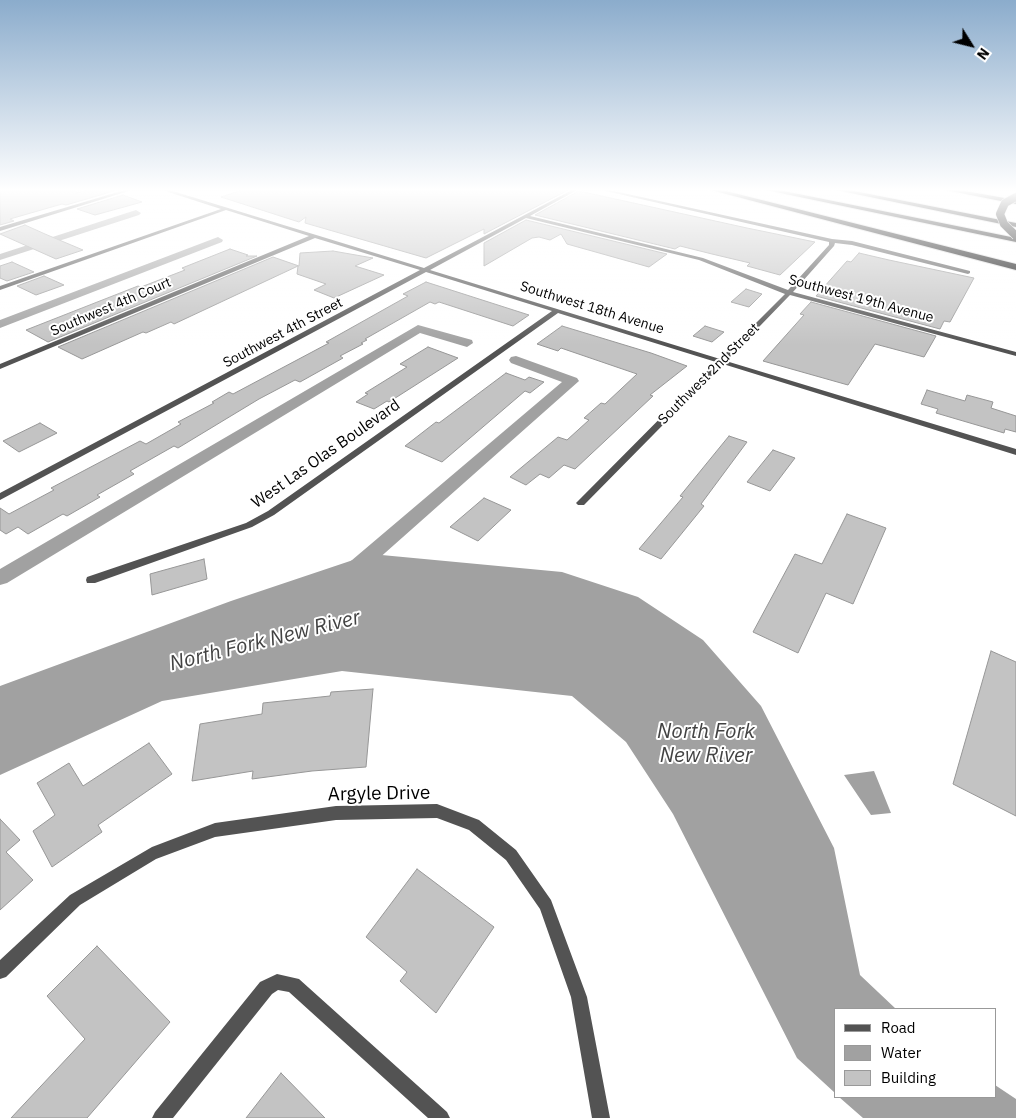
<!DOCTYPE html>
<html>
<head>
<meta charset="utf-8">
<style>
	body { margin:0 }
	#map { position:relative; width:1016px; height:1118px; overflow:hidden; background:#fff; font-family:"IBM Plex Sans",sans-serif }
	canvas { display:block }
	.legend { position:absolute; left:834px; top:1008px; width:162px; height:90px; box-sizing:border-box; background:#fff; border:1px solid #999; margin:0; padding:6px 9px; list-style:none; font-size:15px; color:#000 }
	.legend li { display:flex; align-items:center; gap:10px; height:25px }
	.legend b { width:25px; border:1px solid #999 }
	.north { position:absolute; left:946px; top:20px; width:50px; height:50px; -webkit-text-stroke:4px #fff; paint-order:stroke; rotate:126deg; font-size:14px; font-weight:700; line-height:20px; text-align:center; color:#000 }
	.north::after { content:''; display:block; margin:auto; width:18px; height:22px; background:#000; clip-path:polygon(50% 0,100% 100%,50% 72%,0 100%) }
</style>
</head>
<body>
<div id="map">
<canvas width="1016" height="1118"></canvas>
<ul class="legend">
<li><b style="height:6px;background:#535353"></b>Road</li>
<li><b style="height:14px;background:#a1a1a1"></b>Water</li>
<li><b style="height:14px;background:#c3c3c3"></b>Building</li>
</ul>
<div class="north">N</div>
</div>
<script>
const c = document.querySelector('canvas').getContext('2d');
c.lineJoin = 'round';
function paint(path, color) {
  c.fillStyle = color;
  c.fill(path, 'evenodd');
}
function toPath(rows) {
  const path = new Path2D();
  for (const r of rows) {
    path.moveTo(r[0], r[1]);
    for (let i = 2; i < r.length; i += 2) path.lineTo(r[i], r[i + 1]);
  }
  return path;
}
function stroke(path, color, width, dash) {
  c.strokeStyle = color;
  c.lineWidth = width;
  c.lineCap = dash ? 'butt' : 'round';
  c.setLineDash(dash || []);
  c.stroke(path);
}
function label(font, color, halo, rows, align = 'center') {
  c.font = font + ' "IBM Plex Sans",sans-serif';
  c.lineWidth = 4;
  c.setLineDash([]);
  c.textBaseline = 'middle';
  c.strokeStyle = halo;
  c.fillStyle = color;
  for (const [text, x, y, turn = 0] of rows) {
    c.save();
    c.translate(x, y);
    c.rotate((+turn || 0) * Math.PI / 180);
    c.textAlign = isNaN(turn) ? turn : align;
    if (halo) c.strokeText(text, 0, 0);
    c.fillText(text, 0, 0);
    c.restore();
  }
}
paint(toPath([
	[371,554,562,572,638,597,703,640,761,706,834,848,860,975,896,1009,835,1009,835,1093,797,1058,673,814,626,742,572,696,342,671,162,701,0,775,0,686,231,601],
	[874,771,891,813,871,815,844,775],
	[995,1085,1016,1099,1016,1118,863,1118,839,1097,995,1097]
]), '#a1a1a1');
paint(toPath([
	[136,210,141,213,139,215,0,260,0,254,136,210],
	[218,237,223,240,222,242,0,328,0,320,218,237],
	[418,325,472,340,473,343,467,347,420,333,7,583,0,585,0,569,418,325],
	[516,356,577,378,579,381,359,576,352,578,345,576,342,571,345,566,562,382,511,363,509,360,511,357,516,356]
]), '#a1a1a1');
const building = toPath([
	[0,189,76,189,76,193,91,189,107,189,114,191,66,205,62,204,10,219,14,221,0,225,0,189],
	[245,189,570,189,484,234,484,229,426,258,305,223,306,217,299,222,221,197,245,189],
	[579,191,747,228,815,242,780,275,747,266,750,263,712,254,680,246,675,249,535,215,579,191],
	[123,195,142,202,95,215,77,209,123,195],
	[526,220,667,254,649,267,567,244,561,234,550,240,539,237,532,238,484,266,484,243,526,220],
	[25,225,45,234,83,250,56,259,0,234,25,225],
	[230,249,248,255,246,256,257,256,48,342,26,330,138,286,141,287,185,270,182,268,230,249],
	[333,251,373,258,355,266,384,275,334,298,314,290,326,284,297,274,298,266,174,324,171,322,146,333,143,332,82,359,58,347,273,257,299,266,300,253,333,251],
	[859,253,889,260,974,278,950,322,944,321,940,329,816,296,847,261,851,262,859,253],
	[12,262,34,272,7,281,0,278,0,266,12,262],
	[44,276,64,285,36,295,17,286,44,276],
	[426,282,529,315,513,326,439,302,435,304,430,302,365,339,367,340,361,343,363,344,340,356,343,358,300,382,295,380,259,399,178,448,174,446,130,471,134,474,97,495,100,497,67,516,63,514,28,534,18,527,6,534,0,530,0,508,9,514,54,490,51,488,140,441,146,444,181,424,178,422,214,403,212,402,229,392,233,394,329,343,326,342,408,296,403,294,426,282],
	[746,289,762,294,749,307,731,302,746,289],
	[811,302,936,336,924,357,875,344,848,385,763,361,804,315,800,314,811,302],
	[562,326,651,353,687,366,650,395,653,396,575,469,564,465,549,478,540,474,526,485,510,477,558,437,567,440,589,420,584,418,601,403,605,404,637,374,561,348,558,351,537,344,562,326],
	[705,326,724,332,712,342,693,336,705,326],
	[428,347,458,358,389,402,387,401,374,409,356,402,368,394,365,393,407,367,400,364,428,347],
	[506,373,525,380,529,377,544,382,530,393,525,391,442,462,405,446,436,422,439,423,506,373],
	[927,390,965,401,967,395,993,402,991,408,1016,416,1016,432,1005,429,1004,433,936,413,938,409,921,404,927,390],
	[40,423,57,433,19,452,3,441,40,423],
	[729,436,747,442,701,504,704,506,661,559,639,549,683,497,680,496,729,436],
	[773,450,795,458,770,491,747,482,773,450],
	[484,498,511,510,478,541,450,527,484,498],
	[847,514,886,528,853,604,826,593,798,653,753,632,795,554,822,564,847,514],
	[204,559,207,579,152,595,150,574,204,559],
	[991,651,1016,662,1016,816,953,784,991,651],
	[373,689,366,767,312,771,252,779,253,771,192,781,200,724,262,714,263,703,330,696,331,692,373,689],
	[149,743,172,774,98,825,102,832,52,867,33,831,55,815,37,783,69,763,83,786,149,743],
	[0,819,20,840,6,852,33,880,0,910,0,819],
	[417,869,494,927,436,1013,400,981,407,972,366,937,417,869],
	[97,946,170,1022,87,1118,11,1118,85,1039,47,996,97,946],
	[281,1073,325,1118,246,1118,281,1073]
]);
paint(building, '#c3c3c3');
stroke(building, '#979797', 1);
const highway = toPath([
	[707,189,718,189,1016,264,1016,270,707,189],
	[761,189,774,189,1016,238,1016,242,761,189],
	[831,189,844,189,1016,223,1016,227,831,189],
	[940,189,954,189,1016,200,1016,204,940,189]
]);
stroke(highway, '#dbdbdb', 2);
paint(toPath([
	[128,189,135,189,0,231,0,227,128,189],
	[159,189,166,189,424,268,574,189,579,189,530,216,703,258,788,290,829,245,829,242,597,189,605,189,832,239,852,241,970,271,970,273,968,274,852,245,835,243,834,246,793,292,1016,352,1016,356,790,295,726,361,1016,449,1016,455,723,364,584,505,578,505,576,503,578,501,716,362,558,313,274,515,252,527,95,583,87,583,86,580,87,577,246,523,268,511,552,311,426,272,0,500,0,493,420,270,315,238,0,369,0,364,309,236,226,210,0,290,0,286,221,209,159,189],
	[526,218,699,260,785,294,720,359,430,270,526,218],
	[437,804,479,820,516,850,551,900,587,997,610,1118,592,1118,571,997,540,909,506,860,469,830,437,818,336,820,215,837,156,859,80,905,6,977,0,979,0,960,70,895,152,847,215,823,336,806,437,804],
	[277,974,299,979,447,1112,450,1118,428,1118,289,992,278,990,272,994,173,1118,152,1118,155,1112,260,982,277,974]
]), '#535353');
paint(highway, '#000');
const highwayBridge = toPath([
	[1016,197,1005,203,1000,214,1004,224,1016,236]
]);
stroke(highwayBridge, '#dbdbdb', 9, []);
stroke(highwayBridge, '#000', 8);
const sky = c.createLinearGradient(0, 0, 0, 345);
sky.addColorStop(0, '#8baccc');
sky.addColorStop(0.55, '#fff');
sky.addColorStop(1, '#ffffff00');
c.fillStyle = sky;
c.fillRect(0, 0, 1016, 345);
label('14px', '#000', '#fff', [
	["Southwest 19th Avenue",861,299,15],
	["Southwest 4th Court",111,307,-23],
	["Southwest 18th Avenue",592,308,17],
	["Southwest 4th Street",283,333,-28],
	["Southwest 2nd Street",709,374,-45]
]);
label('16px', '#000', '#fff', [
	["West Las Olas Boulevard",326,454,-35]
]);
label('19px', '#000', '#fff', [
	["Argyle Drive",379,794,-1]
]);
label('italic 21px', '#424242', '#fff', [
	["North Fork New River",265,641,-14],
	["North Fork",706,732],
	["New River",706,756]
]);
</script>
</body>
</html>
